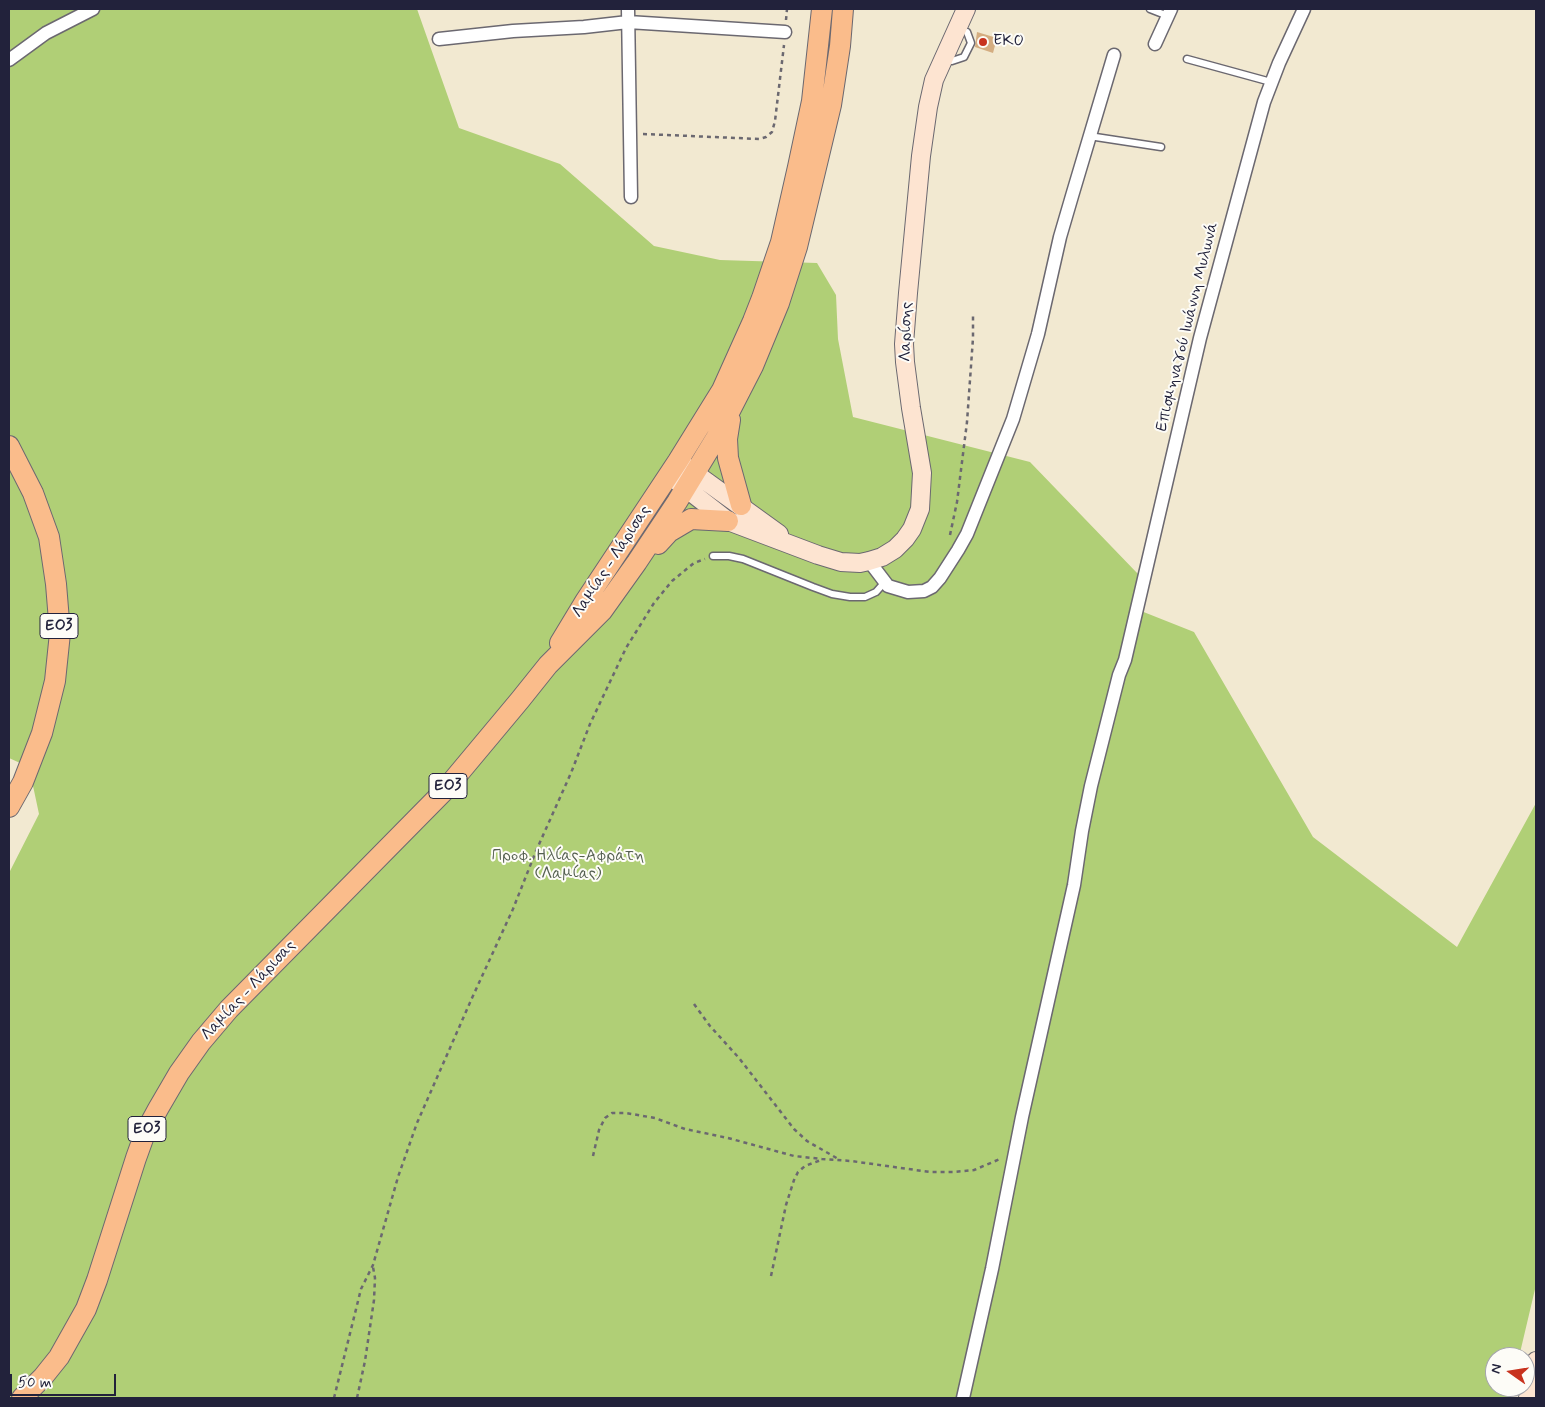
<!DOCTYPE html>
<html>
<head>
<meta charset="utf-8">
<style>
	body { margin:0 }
	#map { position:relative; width:1545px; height:1407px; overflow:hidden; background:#f2e9d1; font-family:Mynerve,sans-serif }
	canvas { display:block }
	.frame { position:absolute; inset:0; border:10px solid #22223b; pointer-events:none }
	.north { position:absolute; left:1485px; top:1347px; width:50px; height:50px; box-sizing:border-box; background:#fdfcf7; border:1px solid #a5a5ac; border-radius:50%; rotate:283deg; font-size:14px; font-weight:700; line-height:20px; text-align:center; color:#22223b }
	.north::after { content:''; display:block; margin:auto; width:18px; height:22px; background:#c8321e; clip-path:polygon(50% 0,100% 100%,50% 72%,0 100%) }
	.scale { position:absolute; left:10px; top:1374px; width:106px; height:22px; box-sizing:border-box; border:2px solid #22223b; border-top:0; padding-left:6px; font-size:15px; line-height:18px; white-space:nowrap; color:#22223b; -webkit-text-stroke:4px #fdfcf7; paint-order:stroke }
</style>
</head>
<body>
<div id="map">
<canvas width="1545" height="1407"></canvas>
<div class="frame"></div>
<div class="north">N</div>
<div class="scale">50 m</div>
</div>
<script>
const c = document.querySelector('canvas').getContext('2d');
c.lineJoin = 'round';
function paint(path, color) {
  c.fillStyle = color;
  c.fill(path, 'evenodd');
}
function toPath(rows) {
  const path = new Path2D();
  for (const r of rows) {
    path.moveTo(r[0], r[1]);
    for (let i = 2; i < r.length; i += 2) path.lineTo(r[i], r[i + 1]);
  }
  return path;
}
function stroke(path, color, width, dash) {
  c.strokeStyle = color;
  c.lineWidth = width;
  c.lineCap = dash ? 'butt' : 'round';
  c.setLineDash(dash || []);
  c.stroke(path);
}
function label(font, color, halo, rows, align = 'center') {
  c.font = font + ' Mynerve,sans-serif';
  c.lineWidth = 4;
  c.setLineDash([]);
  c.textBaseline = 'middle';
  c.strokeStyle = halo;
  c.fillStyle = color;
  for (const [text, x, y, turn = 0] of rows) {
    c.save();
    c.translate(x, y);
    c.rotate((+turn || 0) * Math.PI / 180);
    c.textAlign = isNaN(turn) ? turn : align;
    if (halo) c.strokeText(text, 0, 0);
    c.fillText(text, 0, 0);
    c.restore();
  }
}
paint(toPath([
	[9,9,417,9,459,128,560,164,654,246,720,260,817,263,836,295,838,339,853,417,1030,462,1138,574,1131,607,1194,632,1313,837,1457,947,1536,803,1536,1285,1519,1357,1495,1357,1495,1387,1512,1387,1510,1398,9,1398,9,873,39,814,29,767,9,758]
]), '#b0cf76');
paint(toPath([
	[977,32,997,38,993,53,975,47]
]), '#d4ad81');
const lane = toPath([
	[1150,9,1168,16],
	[1187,59,1271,82],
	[952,61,964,57,971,43,967,32],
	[1089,136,1161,147],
	[713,556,729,556,743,559,813,587,832,594,850,597,865,597,876,592,884,583]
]);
const street = toPath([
	[628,9,631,197],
	[439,39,513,31,584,27,628,22,785,32],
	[1155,44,1171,9],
	[9,60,46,33,93,9],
	[869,561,888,586,908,592,924,591,932,587,940,578,958,550,967,534,1013,419,1038,334,1060,237,1072,196,1114,55],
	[963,1398,992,1269,1022,1117,1074,885,1082,831,1091,786,1119,675,1125,660,1200,338,1264,102,1279,63,1304,9]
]);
const secondary = toPath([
	[678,461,779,534],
	[669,475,728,521,818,555,841,562,860,563,869,561,882,557,895,549,905,539,912,529,920,509,922,473,911,408,905,362,904,344,908,293,921,156,928,107,934,80,966,9],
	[1528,1398,1536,1361]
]);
const primary = toPath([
	[730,420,727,439,728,458,741,505],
	[9,446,33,493,49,537,56,584,60,633,55,681,42,733,23,782,9,807],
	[658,544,669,532,691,519,728,521],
	[560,643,586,600,678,461,722,390,753,321,762,298,781,242,798,167,812,101,822,9],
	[22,1398,43,1377,59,1357,86,1309,97,1280,136,1158,145,1133,158,1109,179,1073,201,1042,229,1009,444,791,520,700,548,665,602,611,637,562,677,502,716,438,753,366,779,303,797,247,831,105,840,46,843,9]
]);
stroke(lane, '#6b6870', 9);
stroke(street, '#6b6870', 15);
stroke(secondary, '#6b6870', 20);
stroke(primary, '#6b6870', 22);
stroke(toPath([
	[786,20,787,9],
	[643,134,737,138,759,139,766,137,772,132,775,121,784,45],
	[950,535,957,502,967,422,973,338,973,313],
	[694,1004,710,1026,739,1058,794,1129,807,1141,840,1160],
	[593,1156,599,1130,605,1118,612,1113,626,1113,655,1118,685,1129,728,1138,794,1156,822,1159,851,1161,930,1172,954,1172,974,1170,1000,1159],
	[771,1276,786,1205,794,1180,798,1172,805,1166,821,1160],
	[334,1398,361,1289,373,1265,398,1177,417,1123,472,998,513,909,536,851,571,773,590,724,626,648,654,603,672,581,694,563,705,559],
	[357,1398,365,1361,374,1300,375,1278,373,1267]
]), '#6b6870', 2.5, [4, 4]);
stroke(lane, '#fff', 6);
stroke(street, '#fff', 12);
stroke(secondary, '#fde4d1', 18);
stroke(primary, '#fabc8b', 20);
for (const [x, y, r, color] of [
	[983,42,5,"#c8321e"]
]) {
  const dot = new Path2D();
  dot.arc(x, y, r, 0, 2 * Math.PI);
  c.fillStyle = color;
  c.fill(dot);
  stroke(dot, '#fdfcf7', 2);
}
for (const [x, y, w] of [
	[59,626,38],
	[448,786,38],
	[147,1129,38]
]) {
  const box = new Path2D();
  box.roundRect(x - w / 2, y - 12.5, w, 25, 4);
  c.fillStyle = '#fdfcf7';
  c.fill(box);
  stroke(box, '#22223b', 1);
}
label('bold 15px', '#22223b', null, [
	["ΕΟ3",59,626],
	["ΕΟ3",448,786],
	["ΕΟ3",147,1129]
]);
label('16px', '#22223b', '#fdfcf7', [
	["EKO",993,42]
], 'left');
label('16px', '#22223b', '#fdfcf7', [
	["Επισμηναγού Ιωάννη Μυλωνά",1188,327,-76],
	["Λαρίσης",907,332,-89],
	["Λαμίας - Λάρισας",612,562,-57],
	["Λαμίας - Λάρισας",249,991,-47]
]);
label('16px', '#545f50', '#fdfcf7', [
	["Προφ. Ηλίας-Αφράτη",568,857],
	["(Λαμίας)",568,875]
]);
</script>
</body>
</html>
